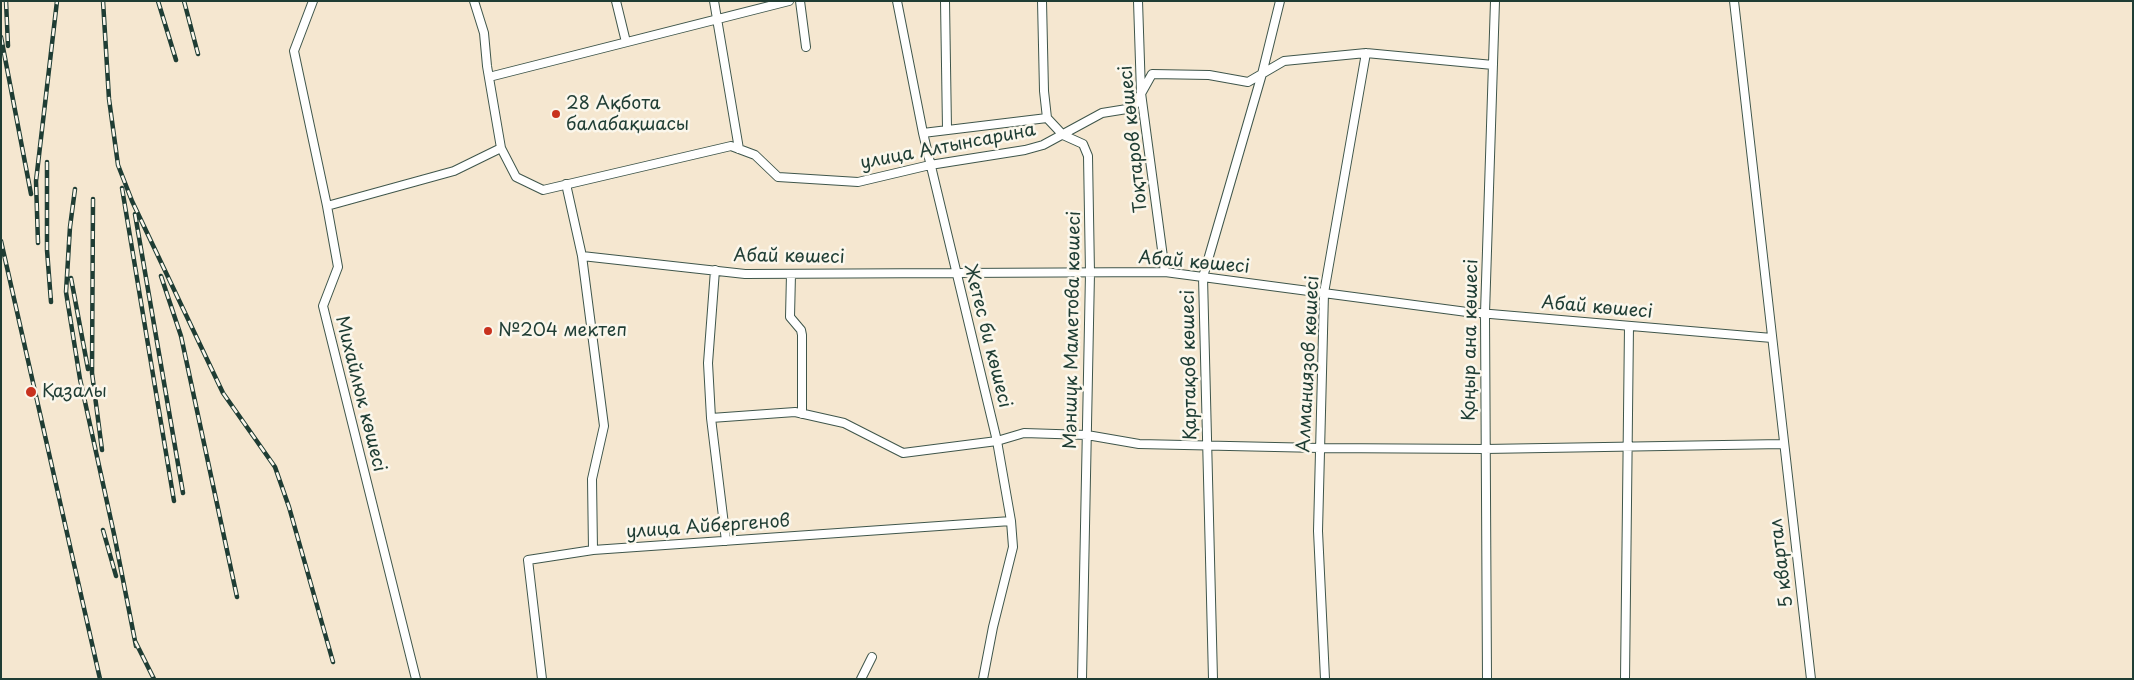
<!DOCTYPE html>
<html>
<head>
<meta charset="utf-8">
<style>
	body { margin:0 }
	#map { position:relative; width:2134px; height:680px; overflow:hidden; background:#f5e7d0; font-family:"Playpen Sans",sans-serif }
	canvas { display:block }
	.frame { position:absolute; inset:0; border:2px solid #1f3d34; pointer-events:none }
</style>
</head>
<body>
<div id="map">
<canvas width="2134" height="680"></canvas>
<div class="frame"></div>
</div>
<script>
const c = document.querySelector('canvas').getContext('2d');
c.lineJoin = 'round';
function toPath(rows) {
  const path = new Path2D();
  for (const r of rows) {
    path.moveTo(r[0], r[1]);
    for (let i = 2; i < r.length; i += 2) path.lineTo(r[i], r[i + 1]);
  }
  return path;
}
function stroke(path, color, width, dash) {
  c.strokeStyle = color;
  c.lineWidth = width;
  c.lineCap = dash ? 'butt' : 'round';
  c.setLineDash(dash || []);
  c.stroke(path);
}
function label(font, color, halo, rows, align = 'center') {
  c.font = font + ' "Playpen Sans",sans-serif';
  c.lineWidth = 5;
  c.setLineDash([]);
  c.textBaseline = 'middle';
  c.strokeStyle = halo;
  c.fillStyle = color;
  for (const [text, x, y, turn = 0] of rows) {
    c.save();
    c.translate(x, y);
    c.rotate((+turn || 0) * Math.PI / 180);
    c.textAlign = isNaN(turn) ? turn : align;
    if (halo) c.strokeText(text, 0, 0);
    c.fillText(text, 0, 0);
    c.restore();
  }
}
const minor = toPath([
	[313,1,294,51,327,206,338,267,323,306,416,679],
	[616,1,626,42],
	[714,1,739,149],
	[800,1,806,47],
	[897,1,923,133,997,441,1011,521,1013,547,993,627,983,679],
	[945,1,947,129],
	[1042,1,1044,91,1047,118,1063,135,1083,144,1088,156,1090,273,1082,679],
	[1138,1,1141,93,1165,272],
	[1734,1,1811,679],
	[489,77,789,1],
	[923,133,1047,118],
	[501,148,516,177,543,190,731,146,755,155,778,177,858,182,930,165,1025,150,1043,145,1102,113,1133,108,1152,74,1209,75,1248,82,1284,61,1366,53,1493,65],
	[566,184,582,256,604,426,592,479,593,550],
	[327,206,454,171,501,148,487,66,484,33,474,1],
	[582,256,745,274,1165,272,1467,312,1772,338],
	[715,270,708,363,711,418,726,541],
	[791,274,790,317,801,330,802,335,802,414],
	[711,418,795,412,844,423,903,453,997,441,1024,433,1087,435,1139,444,1320,448,1485,449,1783,444],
	[542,679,528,560,593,550,1011,521],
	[861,679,872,657],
	[1213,679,1203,277,1262,74,1280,1],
	[1325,679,1318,531,1324,293,1366,53],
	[1487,679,1485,313,1495,1],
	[1625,679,1629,326]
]);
stroke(minor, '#3f564b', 10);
stroke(minor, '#fff', 8);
const rail = toPath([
	[6,1,8,46],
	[103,1,109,99,118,165,132,201,223,393,275,467,289,507,333,662],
	[158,1,176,60],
	[184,1,198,54],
	[1,37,31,194],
	[47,162,47,250,51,302],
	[122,188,174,501],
	[75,189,70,227,66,292,80,379,114,534,136,646],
	[93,199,92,373,102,450],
	[135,214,183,493],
	[1,241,100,679],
	[38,243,36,181,57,1],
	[161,276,181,336,237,597],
	[71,278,88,369],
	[103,530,116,576],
	[135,641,154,679]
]);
stroke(rail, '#1f3d34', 4.5);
stroke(rail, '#fbf7ec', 2.5, [8]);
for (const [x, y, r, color] of [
	[556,114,5,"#c8321e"],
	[488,331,5,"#c8321e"],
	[31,392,6,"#c8321e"]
]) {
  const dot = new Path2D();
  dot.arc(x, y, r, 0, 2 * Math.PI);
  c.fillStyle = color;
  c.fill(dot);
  stroke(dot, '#fbf7ec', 2);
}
label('18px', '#1f3d34', '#fbf7ec', [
	["28 Ақбота",566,104],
	["балабақшасы",566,125],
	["№204 мектеп",498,331],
	["Қазалы",42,392]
], 'left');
label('18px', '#1f3d34', '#fbf7ec', [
	["Тоқтаров көшесі",1134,139,-96],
	["улица Алтынсарина",948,147,-11],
	["Абай көшесі",789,257,1],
	["Абай көшесі",1194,263,5],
	["Абай көшесі",1597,308,5],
	["Мәншүк Маметова көшесі",1073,330,-89],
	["Жетес би көшесі",987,336,76],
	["Қоңыр ана көшесі",1471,340,-89],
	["Алманиязов көшесі",1309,364,-87],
	["Қартақов көшесі",1190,365,-91],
	["Михайлюк көшесі",360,394,76],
	["улица Айбергенов",708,527,-4],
	["5 квартал",1782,563,-97]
]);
</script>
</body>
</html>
